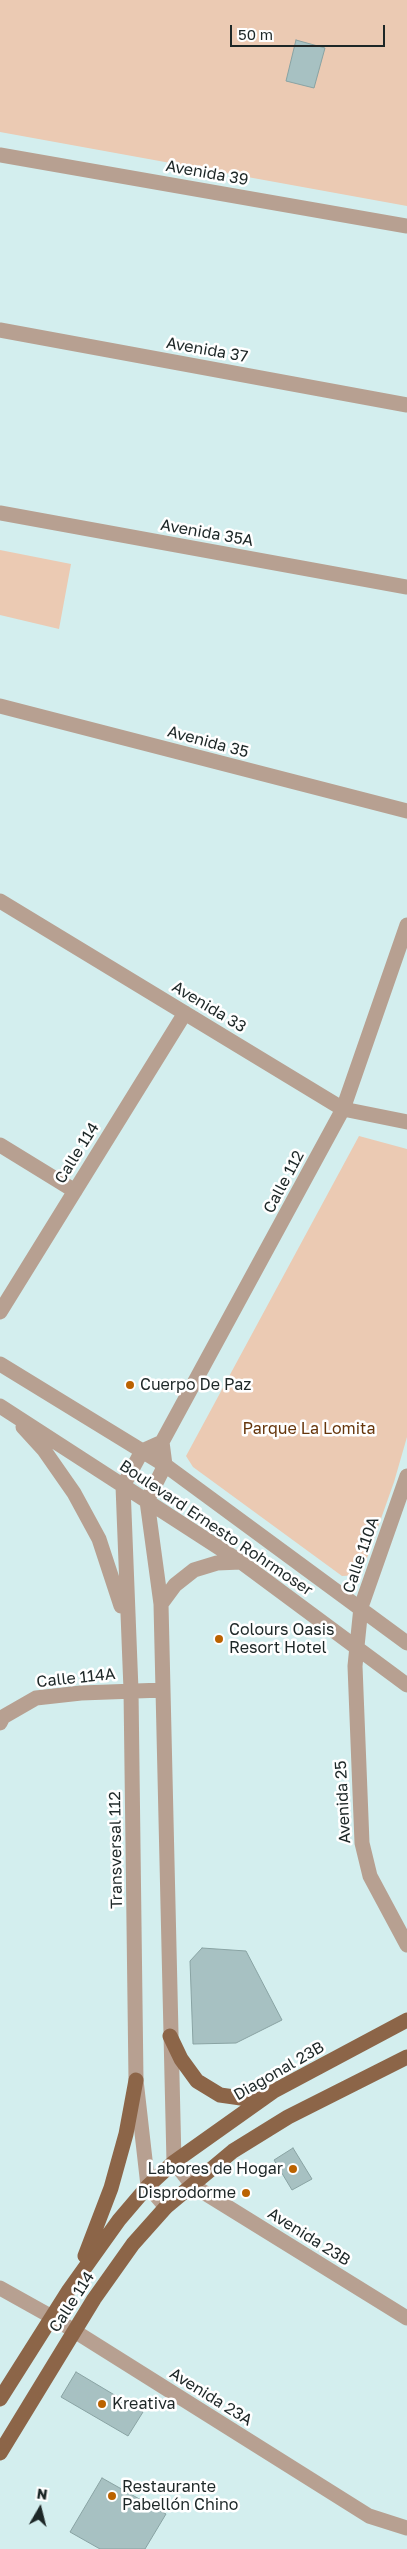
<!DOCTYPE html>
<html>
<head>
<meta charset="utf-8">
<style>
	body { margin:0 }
	#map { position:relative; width:407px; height:2549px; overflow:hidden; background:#d3eeee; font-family:"Golos Text",sans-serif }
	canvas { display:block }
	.north { position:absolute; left:15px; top:2484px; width:50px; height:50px; -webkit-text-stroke:4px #fff; paint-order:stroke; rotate:8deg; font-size:14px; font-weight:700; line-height:20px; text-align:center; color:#1d2727 }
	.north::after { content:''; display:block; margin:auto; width:18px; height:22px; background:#1d2727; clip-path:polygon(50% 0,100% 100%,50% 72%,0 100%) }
	.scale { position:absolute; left:230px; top:25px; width:155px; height:22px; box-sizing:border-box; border:2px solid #1d2727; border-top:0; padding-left:6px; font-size:15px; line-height:18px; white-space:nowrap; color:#1d2727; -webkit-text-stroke:4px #fff; paint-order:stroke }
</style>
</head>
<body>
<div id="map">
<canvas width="407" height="2549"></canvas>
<div class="north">N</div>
<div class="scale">50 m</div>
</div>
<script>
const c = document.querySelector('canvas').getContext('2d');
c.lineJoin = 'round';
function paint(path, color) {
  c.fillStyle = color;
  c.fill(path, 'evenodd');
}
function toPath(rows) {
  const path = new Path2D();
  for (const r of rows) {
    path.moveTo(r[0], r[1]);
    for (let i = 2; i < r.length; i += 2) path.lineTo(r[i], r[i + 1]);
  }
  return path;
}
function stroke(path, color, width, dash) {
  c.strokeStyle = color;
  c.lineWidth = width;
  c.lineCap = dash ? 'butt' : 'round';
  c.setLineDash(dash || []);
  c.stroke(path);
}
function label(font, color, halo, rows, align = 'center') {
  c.font = font + ' "Golos Text",sans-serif';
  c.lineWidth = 5;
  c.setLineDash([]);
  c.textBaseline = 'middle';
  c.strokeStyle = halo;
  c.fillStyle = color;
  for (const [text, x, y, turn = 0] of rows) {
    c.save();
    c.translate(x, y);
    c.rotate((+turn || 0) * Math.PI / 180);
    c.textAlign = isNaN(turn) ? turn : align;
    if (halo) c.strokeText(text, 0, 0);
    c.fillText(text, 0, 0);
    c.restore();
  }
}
paint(toPath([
	[0,0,407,0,407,206,0,132],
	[0,550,71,564,59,629,0,615],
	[359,1136,407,1149,407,1437,394,1482,361,1575,342,1576,193,1467,186,1456]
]), '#ebcab3');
const building = toPath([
	[296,40,325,48,314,88,286,81,296,40],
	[202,1948,246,1951,282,2020,236,2043,193,2044,190,1961,202,1948],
	[293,2148,312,2179,292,2190,274,2160,293,2148],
	[76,2372,143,2412,128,2436,61,2397,76,2372],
	[102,2478,166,2514,145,2549,100,2549,70,2532,102,2478]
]);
paint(building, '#a7c1c2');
stroke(building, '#89a3a3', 1);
stroke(toPath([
	[0,155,407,226],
	[0,330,407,405],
	[0,513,407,587],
	[0,706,407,811],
	[0,901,343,1109,407,1122],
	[0,1145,75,1191],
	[0,1312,185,1013],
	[0,1364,165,1465,407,1643],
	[0,1406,241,1562,407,1685],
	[23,1427,44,1450,74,1493,99,1539,121,1606],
	[162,1442,142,1451,123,1486,131,1690,136,2080,148,2186,166,2207],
	[407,1476,361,1607,355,1666,362,1843,370,1876,407,1945],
	[147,1501,161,1604,174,2162,192,2185,407,2318],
	[147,1501,165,1465,162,1442,343,1109,407,925],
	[161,1604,175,1585,194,1570,217,1563,241,1562],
	[0,1723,3,1717,36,1698,81,1693,163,1690],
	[0,2288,52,2317,369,2516,407,2528]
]), '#b7a091', 15);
stroke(toPath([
	[170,2036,181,2059,197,2081,220,2095,248,2099,263,2095],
	[85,2256,111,2188,126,2134,136,2080],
	[0,2399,69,2290,119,2220,148,2186,174,2162,274,2091,407,2020],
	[0,2453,94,2299,133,2244,166,2207,233,2151,288,2117,407,2057]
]), '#8c6548', 15);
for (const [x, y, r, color] of [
	[130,1385,5,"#bb6200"],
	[219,1639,5,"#bb6200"],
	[293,2169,5,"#bb6200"],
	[246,2193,5,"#bb6200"],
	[102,2404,5,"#bb6200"],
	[112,2496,5,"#bb6200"]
]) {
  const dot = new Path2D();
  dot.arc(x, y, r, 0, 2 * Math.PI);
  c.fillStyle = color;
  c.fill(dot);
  stroke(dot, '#fff', 2);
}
label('16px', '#1d2727', '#fff', [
	["Avenida 39",207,173,10],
	["Avenida 37",207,350,10],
	["Avenida 35A",207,533,10],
	["Avenida 35",208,742,15],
	["Avenida 33",209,1007,31],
	["Calle 114",77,1153,-58],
	["Calle 112",284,1182,-62],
	["Boulevard Ernesto Rohrmoser",216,1528,34],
	["Calle 110A",361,1555,-71],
	["Calle 114A",76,1678,-6],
	["Avenida 25",343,1802,-93],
	["Transversal 112",116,1850,-91],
	["Diagonal 23B",279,2071,-30],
	["Avenida 23B",309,2237,32],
	["Calle 114",72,2302,-57],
	["Avenida 23A",211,2397,32]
]);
label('16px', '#1d2727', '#fff', [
	["Cuerpo De Paz",140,1385],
	["Colours Oasis",229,1630],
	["Resort Hotel",229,1648],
	["Labores de Hogar",283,2169,"right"],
	["Disprodorme",236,2193,"right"],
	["Kreativa",112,2404],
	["Restaurante",122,2487],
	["Pabellón Chino",122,2505]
], 'left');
label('16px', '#66360c', '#fff', [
	["Parque La Lomita",309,1429]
]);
</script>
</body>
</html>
